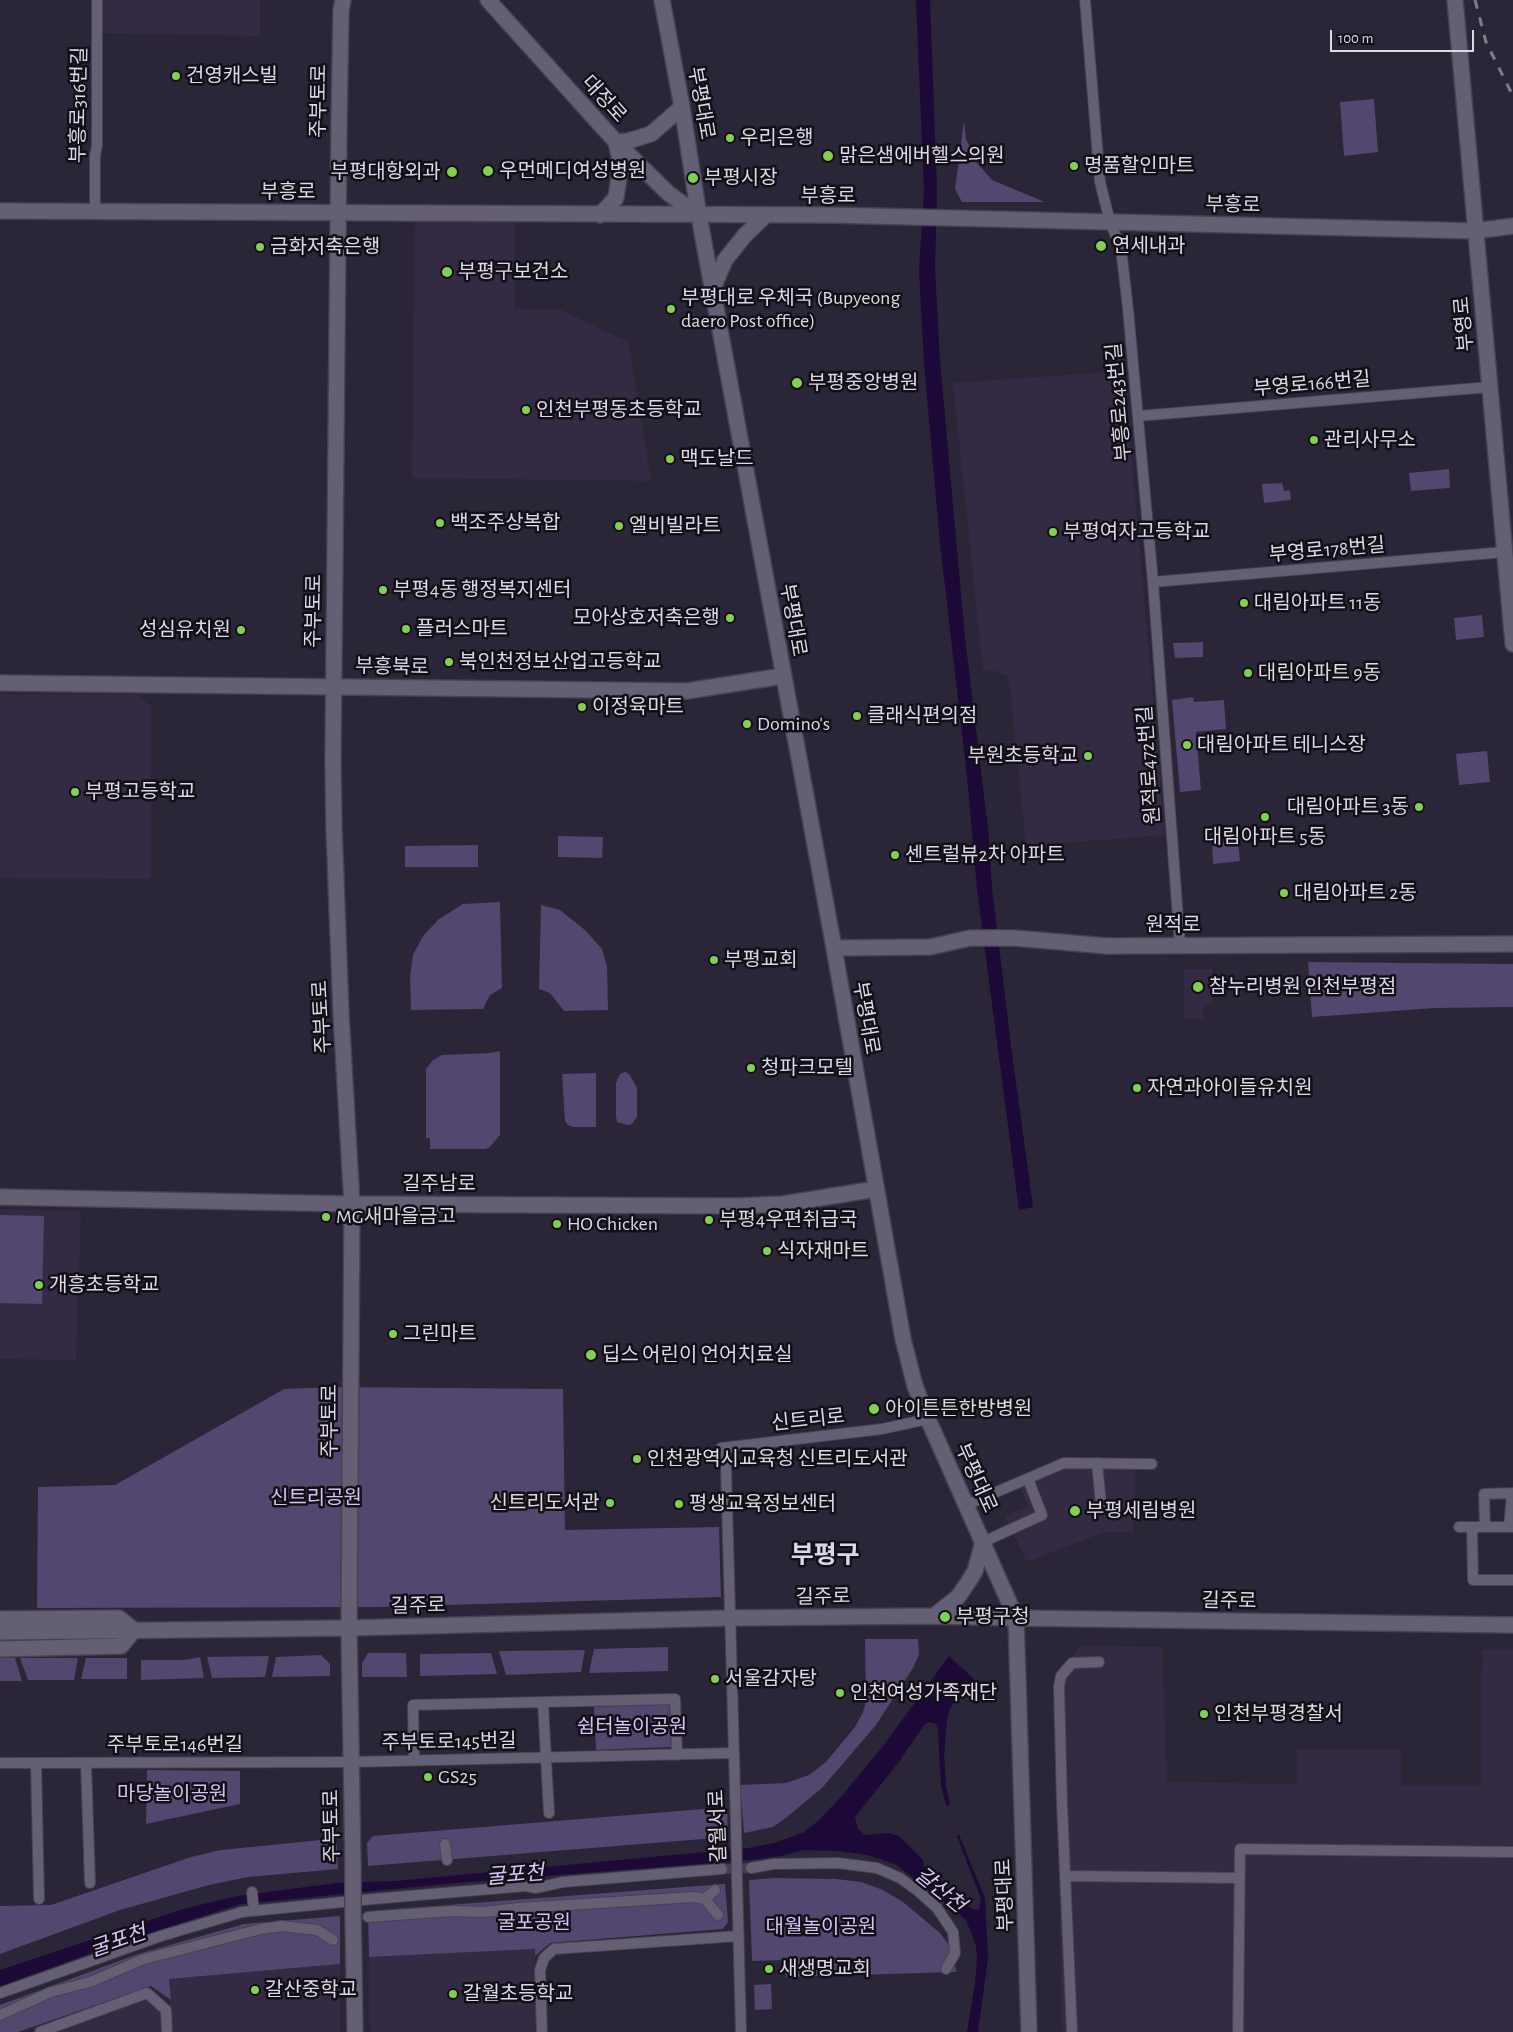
<!DOCTYPE html>
<html>
<head>
<meta charset="utf-8">
<style>
	body { margin:0 }
	#map { position:relative; width:1513px; height:2032px; overflow:hidden; background:#2a2537; font-family:"Alegreya Sans",sans-serif }
	canvas { display:block }
	.scale { position:absolute; left:1330px; top:30px; width:144px; height:22px; box-sizing:border-box; border:2px solid #dcd9e5; border-top:0; padding-left:6px; font-size:15px; line-height:18px; white-space:nowrap; color:#dcd9e5; -webkit-text-stroke:4px #120f17; paint-order:stroke }
</style>
</head>
<body>
<div id="map">
<canvas width="1513" height="2032"></canvas>
<div class="scale">100 m</div>
</div>
<script>
const c = document.querySelector('canvas').getContext('2d');
c.lineJoin = 'round';
function paint(path, color) {
  c.fillStyle = color;
  c.fill(path, 'evenodd');
}
function toPath(rows) {
  const path = new Path2D();
  for (const r of rows) {
    path.moveTo(r[0], r[1]);
    for (let i = 2; i < r.length; i += 2) path.lineTo(r[i], r[i + 1]);
  }
  return path;
}
function stroke(path, color, width, dash) {
  c.strokeStyle = color;
  c.lineWidth = width;
  c.lineCap = dash ? 'butt' : 'round';
  c.setLineDash(dash || []);
  c.stroke(path);
}
function label(font, color, halo, rows, align = 'center') {
  c.font = font + ' "Alegreya Sans","Noto Sans KR",sans-serif';
  c.lineWidth = 5;
  c.setLineDash([]);
  c.textBaseline = 'middle';
  c.strokeStyle = halo;
  c.fillStyle = color;
  for (const [text, x, y, turn = 0] of rows) {
    c.save();
    c.translate(x, y);
    c.rotate((+turn || 0) * Math.PI / 180);
    c.textAlign = isNaN(turn) ? turn : align;
    if (halo) c.strokeText(text, 0, 0);
    c.fillText(text, 0, 0);
    c.restore();
  }
}
paint(toPath([
	[97,0,260,0,260,36,98,33],
	[415,213,514,214,515,309,559,309,628,342,651,481,412,478],
	[1124,371,1165,835,1026,846,1009,677,992,670,983,671,953,383],
	[0,694,138,695,151,707,151,879,0,878],
	[1184,969,1213,969,1212,1005,1204,1005,1203,1019,1184,1019],
	[0,1209,81,1211,76,1360,0,1359],
	[1069,1464,1135,1464,1134,1532,1105,1532,1027,1562,1005,1516,1028,1506,1020,1487],
	[1080,1646,1162,1647,1167,1782,1297,1784,1297,1749,1401,1749,1401,1786,1481,1786,1482,1650,1513,1650,1513,2032,1062,2032,1055,1678],
	[535,1949,537,2032,370,2032,369,1957],
	[340,1964,340,2032,171,2032,169,1979],
	[149,1998,161,2013,161,2032,48,2032]
]), '#332b44');
paint(toPath([
	[1374,99,1378,152,1344,156,1340,102],
	[964,121,966,139,977,163,992,180,1045,202,962,202,955,189],
	[1449,469,1450,488,1411,491,1409,473],
	[1282,483,1284,491,1290,490,1291,500,1264,503,1262,484],
	[1482,615,1484,637,1456,640,1454,618],
	[1203,642,1203,657,1175,658,1173,643],
	[1193,697,1194,702,1224,700,1226,729,1196,732,1201,790,1180,792,1172,700],
	[1487,751,1490,782,1459,785,1456,754],
	[558,836,603,837,602,858,558,857],
	[1238,841,1240,861,1213,864,1212,843],
	[478,845,478,867,405,867,405,846],
	[500,902,502,988,490,995,483,1009,411,1010,410,976,413,955,423,936,439,919,463,904],
	[541,905,560,910,585,930,602,949,607,966,608,1010,564,1011,550,993,539,989],
	[1308,962,1513,964,1513,1007,1435,1008,1312,1017],
	[500,1051,500,1135,490,1147,486,1149,430,1149,430,1138,426,1138,426,1069,433,1060,442,1055,490,1053],
	[625,1072,629,1074,637,1088,637,1117,632,1124,627,1125,617,1122,616,1116,616,1083,620,1074],
	[596,1073,596,1127,573,1127,568,1125,565,1121,562,1074],
	[0,1215,44,1216,42,1304,0,1303],
	[335,1387,563,1389,565,1530,719,1527,721,1597,378,1607,37,1608,38,1487,115,1485,284,1389],
	[865,1639,918,1639,919,1655,913,1668,876,1725,822,1788,787,1817,773,1827,744,1833,740,1785,786,1783,809,1775,826,1762,855,1727,863,1712,866,1702],
	[668,1647,668,1671,589,1673,594,1649],
	[585,1650,581,1672,506,1675,499,1651],
	[368,1653,406,1653,407,1677,362,1677,362,1663],
	[491,1653,497,1674,420,1676,420,1654],
	[321,1655,330,1664,330,1676,272,1677,276,1657],
	[269,1656,265,1677,212,1678,207,1657],
	[200,1657,204,1678,141,1680,141,1660,184,1660],
	[0,1658,15,1658,22,1681,0,1681],
	[20,1658,78,1658,74,1680,28,1680],
	[86,1658,127,1658,127,1679,81,1679],
	[669,1704,671,1747,596,1750,594,1707],
	[147,1770,240,1771,240,1804,146,1824],
	[727,1807,728,1837,368,1866,367,1843,373,1836],
	[330,1839,337,1845,338,1869,248,1877,209,1885,120,1910,0,1954,0,1906,51,1905,191,1857,221,1850],
	[774,1878,836,1879,861,1882,883,1890,903,1902,940,1933,953,1951,956,1972,786,1977,785,1960,752,1961,749,1880],
	[725,1884,728,1922,723,1929,550,1943,535,1956,535,1949,369,1957,368,1911],
	[340,1916,340,1964,169,1979,171,2000,151,1986,18,2032,0,2032,0,2005,138,1954,244,1924],
	[771,1984,772,2009,755,2010,754,1985]
]), '#53466f');
paint(toPath([
	[916,0,930,0,937,191,935,269,940,361,965,638,989,837,992,888,1011,1046,1033,1207,1019,1210,977,889,967,776,940,543,924,363,919,270,924,191],
	[949,1656,978,1683,961,1694,950,1708,947,1719,944,1755,946,1785,950,1804,947,1806,945,1802,941,1785,938,1730,936,1724,930,1722,925,1724,898,1763,855,1817,858,1829,865,1835,889,1833,899,1836,923,1860,924,1866,959,1900,974,1910,979,1909,981,1899,957,1836,959,1835,985,1898,988,1958,978,2032,967,2032,975,1983,977,1958,976,1945,966,1920,939,1897,895,1864,867,1855,839,1851,804,1850,781,1856,750,1860,455,1883,240,1904,119,1943,0,1986,0,1970,183,1909,237,1896,337,1883,395,1881,748,1848,775,1843,804,1832,818,1821,841,1797,883,1746]
]), '#1c0937');
stroke(toPath([
	[722,1869,751,1868]
]), '#454051', 10, [10, 5]);
const street = toPath([
	[1085,0,1100,182,1110,222,1121,248,1128,309,1153,582,1180,945],
	[95,211,95,155,97,146,97,0],
	[1138,416,1490,387],
	[1153,582,1505,552],
	[1097,1463,1101,1504],
	[966,1505,1064,1463,1152,1464],
	[1459,1527,1513,1527],
	[1472,1527,1473,1580,1513,1580],
	[1485,1527,1484,1494,1513,1493],
	[1509,1527,1512,1493],
	[983,1542,1042,1515,1028,1479],
	[543,1703,549,1813],
	[414,1760,413,1705,675,1699,677,1755],
	[0,1763,351,1762,734,1753],
	[36,1763,39,1899],
	[86,1763,90,1883],
	[736,1826,726,1468,725,1456,721,1448,882,1429,928,1419],
	[445,1844,447,1860],
	[751,1868,773,1864,838,1863,877,1868,900,1878,918,1891,937,1908,953,1932,955,1953,946,1969],
	[1065,1876,1239,1878],
	[737,1880,741,2032],
	[252,1892,253,1903],
	[705,1899,715,1890],
	[368,1917,452,1911,484,1912,519,1908,694,1897,705,1899,718,1915],
	[0,1993,161,1936,242,1912,373,1899,526,1886,536,1888,563,1882,722,1869],
	[0,2015,51,1992,90,1982,144,1959,261,1929,282,1926,317,1930,333,1940],
	[40,2032,147,1993,166,2010,167,2032],
	[542,2032,540,1970,544,1958,554,1949,739,1936],
	[1072,2032,1062,1804,1059,1686,1061,1676,1072,1663,1099,1662],
	[1238,2032,1240,1849,1513,1852]
]);
const secondary = toPath([
	[343,0,341,11,339,124,333,761,334,828,341,1014,352,1204,349,1628,353,1868],
	[488,0,616,142,668,193,699,216],
	[662,0,682,107,699,216,834,948,903,1339,915,1386,928,1419,1016,1618,1029,2032],
	[1455,0,1513,644],
	[0,211,830,215,1475,231,1513,226],
	[600,215,616,198,621,164,616,142,628,141,651,134,682,107],
	[713,288,725,260,745,235,765,216],
	[0,683,687,691,783,676],
	[834,948,930,947,970,938,1014,938,1107,946,1513,944],
	[0,1197,352,1204,735,1206,783,1204,876,1189],
	[934,1616,958,1597,969,1581,975,1571,983,1542],
	[0,1619,119,1618,134,1630],
	[0,1632,349,1628,730,1618,934,1616,1016,1618,1513,1625],
	[0,1649,121,1646,134,1630],
	[353,1913,355,2032]
]);
stroke(street, '#474252', 12);
stroke(secondary, '#474252', 18);
stroke(street, '#655f74', 10);
stroke(secondary, '#655f74', 15);
stroke(toPath([
	[1475,0,1486,42,1513,96]
]), '#7f7b8a', 3, [9, 9]);
const streetBridge = toPath([
	[736,1826,737,1880]
]);
const secondaryBridge = toPath([
	[353,1868,353,1913]
]);
stroke(streetBridge, '#474252', 12, []);
stroke(secondaryBridge, '#474252', 18, []);
stroke(streetBridge, '#655f74', 10);
stroke(secondaryBridge, '#655f74', 15);
for (const [x, y, r, color] of [
	[176,76,5,"#81d051"],
	[730,138,5,"#81d051"],
	[828,156,6,"#81d051"],
	[1074,166,5,"#81d051"],
	[488,171,6,"#81d051"],
	[452,172,6,"#81d051"],
	[693,178,6,"#81d051"],
	[1101,246,6,"#81d051"],
	[260,247,5,"#81d051"],
	[447,272,6,"#81d051"],
	[671,309,5,"#81d051"],
	[797,383,6,"#81d051"],
	[526,410,5,"#81d051"],
	[1314,440,5,"#81d051"],
	[670,459,5,"#81d051"],
	[440,523,5,"#81d051"],
	[619,526,5,"#81d051"],
	[1053,532,5,"#81d051"],
	[383,590,5,"#81d051"],
	[1244,603,5,"#81d051"],
	[730,618,5,"#81d051"],
	[406,629,5,"#81d051"],
	[241,630,5,"#81d051"],
	[449,662,5,"#81d051"],
	[1248,673,5,"#81d051"],
	[582,707,5,"#81d051"],
	[857,716,5,"#81d051"],
	[747,724,5,"#81d051"],
	[1187,745,5,"#81d051"],
	[1088,756,5,"#81d051"],
	[75,792,5,"#81d051"],
	[1419,807,5,"#81d051"],
	[1265,817,5,"#81d051"],
	[895,855,5,"#81d051"],
	[1284,893,5,"#81d051"],
	[714,960,5,"#81d051"],
	[1198,987,6,"#81d051"],
	[751,1068,5,"#81d051"],
	[1137,1088,5,"#81d051"],
	[326,1217,5,"#81d051"],
	[709,1220,5,"#81d051"],
	[557,1224,5,"#81d051"],
	[767,1251,5,"#81d051"],
	[39,1285,5,"#81d051"],
	[393,1334,5,"#81d051"],
	[591,1355,6,"#81d051"],
	[874,1409,6,"#81d051"],
	[637,1459,5,"#81d051"],
	[610,1503,5,"#81d051"],
	[679,1504,5,"#81d051"],
	[1075,1511,6,"#81d051"],
	[945,1617,6,"#81d051"],
	[715,1679,5,"#81d051"],
	[840,1693,5,"#81d051"],
	[1204,1714,5,"#81d051"],
	[428,1777,5,"#81d051"],
	[769,1969,5,"#81d051"],
	[255,1990,5,"#81d051"],
	[453,1994,5,"#81d051"]
]) {
  const dot = new Path2D();
  dot.arc(x, y, r, 0, 2 * Math.PI);
  c.fillStyle = color;
  c.fill(dot);
  stroke(dot, '#120f17', 2);
}
label('20px', '#dcd9e5', '#120f17', [
	["건영캐스빌",186,76],
	["우리은행",740,138],
	["맑은샘에버헬스의원",839,156],
	["명품할인마트",1084,166],
	["우먼메디여성병원",499,171],
	["부평대항외과",441,172,"right"],
	["부평시장",704,178],
	["연세내과",1112,246],
	["금화저축은행",270,247],
	["부평구보건소",458,272],
	["부평대로 우체국 (Bupyeong",681,298],
	["daero Post office)",681,321],
	["부평중앙병원",808,383],
	["인천부평동초등학교",536,410],
	["관리사무소",1324,440],
	["맥도날드",680,459],
	["백조주상복합",450,523],
	["엘비빌라트",629,526],
	["부평여자고등학교",1063,532],
	["부평4동 행정복지센터",393,590],
	["대림아파트 11동",1254,603],
	["모아상호저축은행",720,618,"right"],
	["플러스마트",416,629],
	["성심유치원",231,630,"right"],
	["북인천정보산업고등학교",459,662],
	["대림아파트 9동",1258,673],
	["이정육마트",592,707],
	["클래식편의점",867,716],
	["Domino's",757,724],
	["대림아파트 테니스장",1197,745],
	["부원초등학교",1078,756,"right"],
	["부평고등학교",85,792],
	["대림아파트 3동",1409,807,"right"],
	["대림아파트 5동",1265,837,"center"],
	["센트럴뷰2차 아파트",905,855],
	["대림아파트 2동",1294,893],
	["부평교회",724,960],
	["참누리병원 인천부평점",1209,987],
	["청파크모텔",761,1068],
	["자연과아이들유치원",1147,1088],
	["MG새마을금고",336,1217],
	["부평4우편취급국",719,1220],
	["HO Chicken",567,1224],
	["식자재마트",777,1251],
	["개흥초등학교",49,1285],
	["그린마트",403,1334],
	["딥스 어린이 언어치료실",602,1355],
	["아이튼튼한방병원",885,1409],
	["인천광역시교육청 신트리도서관",647,1459],
	["신트리도서관",600,1503,"right"],
	["평생교육정보센터",689,1504],
	["부평세림병원",1086,1511],
	["부평구청",956,1617],
	["서울감자탕",725,1679],
	["인천여성가족재단",850,1693],
	["인천부평경찰서",1214,1714],
	["GS25",438,1777],
	["새생명교회",779,1969],
	["갈산중학교",265,1990],
	["갈월초등학교",463,1994]
], 'left');
label('20px', '#dcd9e5', '#120f17', [
	["대정로",604,99,48],
	["주부토로",319,101,-89],
	["부평대로",701,103,80],
	["부흥로316번길",79,105,-89],
	["부흥로",288,192],
	["부흥로",828,196],
	["부흥로",1233,205,1],
	["부영로",1464,324,-95],
	["부영로166번길",1312,384,-5],
	["부흥로243번길",1119,402,-95],
	["부영로178번길",1327,550,-5],
	["주부토로",314,611,-89],
	["부평대로",793,620,80],
	["부흥북로",392,667,1],
	["원적로472번길",1149,765,-94],
	["원적로",1173,925],
	["주부토로",322,1017,-93],
	["부평대로",866,1018,80],
	["길주남로",439,1184],
	["신트리로",808,1420,-6],
	["주부토로",330,1421,-90],
	["부평대로",976,1478,66],
	["길주로",823,1597,-1],
	["길주로",1229,1601,1],
	["길주로",418,1606,-1],
	["주부토로145번길",449,1742,-1],
	["주부토로146번길",175,1745],
	["주부토로",332,1826,-91],
	["갈월서로",718,1826,-92],
	["부평대로",1005,1895,-92]
]);
label('20px', '#d1c3f4', '#120f17', [
	["신트리공원",316,1498],
	["쉼터놀이공원",632,1727],
	["마당놀이공원",172,1794],
	["굴포공원",534,1923],
	["대월놀이공원",821,1927]
]);
label('italic 21px', '#d5c7f8', '#120f17', [
	["굴포천",515,1875,-5],
	["갈산천",940,1890,39],
	["굴포천",118,1941,-19]
]);
label('bold 25px', '#dcd5ee', '#120f17', [
	["부평구",825,1555]
]);
</script>
</body>
</html>
